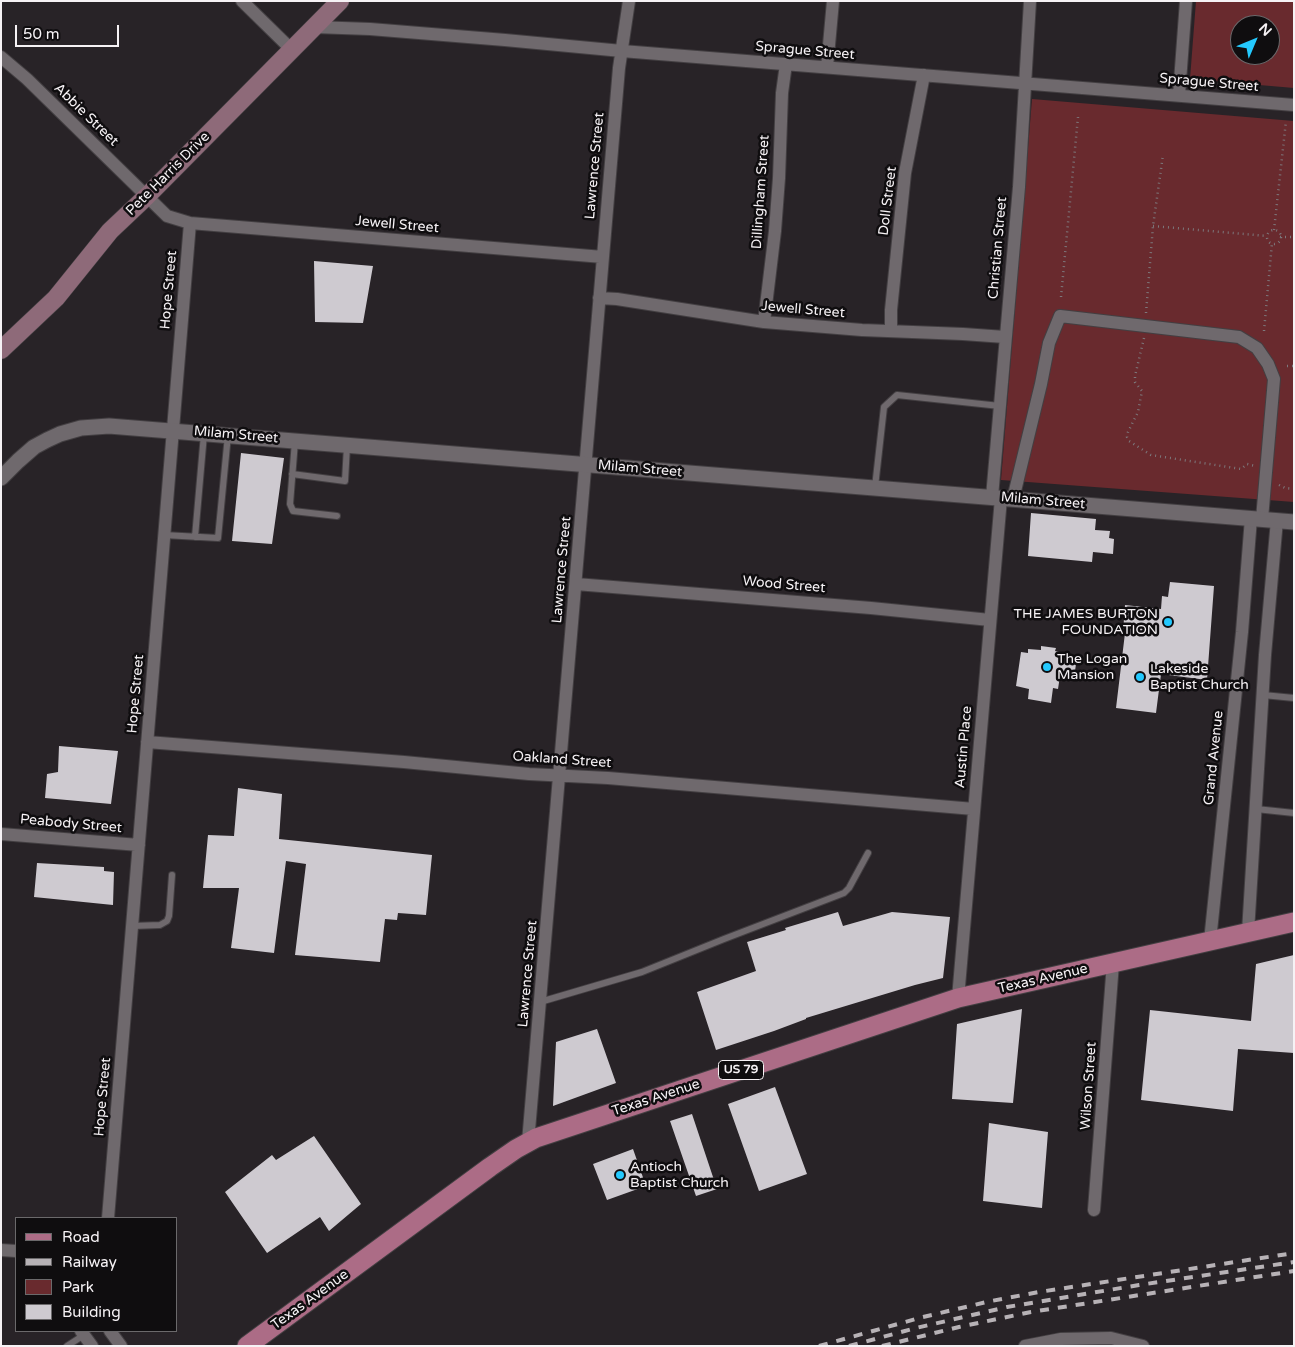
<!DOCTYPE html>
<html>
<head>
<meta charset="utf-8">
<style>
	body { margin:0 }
	#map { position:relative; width:1295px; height:1347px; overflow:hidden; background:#282327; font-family:"Varela Round",sans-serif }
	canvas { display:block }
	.frame { position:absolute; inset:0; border:2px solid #f6f2f5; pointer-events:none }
	.legend { position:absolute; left:15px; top:1217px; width:162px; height:115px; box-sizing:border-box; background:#0f0d0f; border:1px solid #6b696b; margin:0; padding:6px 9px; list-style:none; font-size:15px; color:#f6f2f5 }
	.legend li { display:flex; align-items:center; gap:10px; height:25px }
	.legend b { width:25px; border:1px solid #6b696b }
	.north { position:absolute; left:1230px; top:15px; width:50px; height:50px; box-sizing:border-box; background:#0f0d0f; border:1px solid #6b696b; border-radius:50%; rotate:45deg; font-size:14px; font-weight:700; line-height:20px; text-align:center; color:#f6f2f5 }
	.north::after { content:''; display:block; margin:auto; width:18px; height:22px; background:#24c9fe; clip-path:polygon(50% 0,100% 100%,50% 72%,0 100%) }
	.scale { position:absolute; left:15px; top:25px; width:104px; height:22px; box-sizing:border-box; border:2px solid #f6f2f5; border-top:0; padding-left:6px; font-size:15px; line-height:18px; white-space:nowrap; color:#f6f2f5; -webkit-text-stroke:4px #0f0d0f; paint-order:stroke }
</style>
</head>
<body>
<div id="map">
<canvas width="1295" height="1347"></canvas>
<div class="frame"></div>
<ul class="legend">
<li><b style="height:6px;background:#ac6c86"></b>Road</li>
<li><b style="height:6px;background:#b7b2b6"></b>Railway</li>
<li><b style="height:14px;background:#692a2e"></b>Park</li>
<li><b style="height:14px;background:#cecad0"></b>Building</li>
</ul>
<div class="north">N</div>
<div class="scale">50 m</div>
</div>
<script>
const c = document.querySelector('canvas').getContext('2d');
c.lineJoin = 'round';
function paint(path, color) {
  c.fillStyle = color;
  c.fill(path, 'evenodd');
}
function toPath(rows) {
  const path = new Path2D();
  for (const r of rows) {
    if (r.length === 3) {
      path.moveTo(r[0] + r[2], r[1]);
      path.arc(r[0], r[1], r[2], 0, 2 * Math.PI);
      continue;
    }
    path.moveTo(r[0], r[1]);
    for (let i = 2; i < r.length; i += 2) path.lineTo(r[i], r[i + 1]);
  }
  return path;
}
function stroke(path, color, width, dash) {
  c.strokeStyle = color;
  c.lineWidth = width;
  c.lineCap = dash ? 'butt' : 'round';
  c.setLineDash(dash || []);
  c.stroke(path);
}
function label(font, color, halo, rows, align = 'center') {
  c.font = font + ' "Varela Round",sans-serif';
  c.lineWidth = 5;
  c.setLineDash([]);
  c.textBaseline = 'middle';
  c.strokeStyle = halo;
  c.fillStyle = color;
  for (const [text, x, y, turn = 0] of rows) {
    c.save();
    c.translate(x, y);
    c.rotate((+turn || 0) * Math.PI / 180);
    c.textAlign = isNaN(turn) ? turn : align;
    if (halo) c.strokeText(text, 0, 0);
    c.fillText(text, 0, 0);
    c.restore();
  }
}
paint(toPath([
	[1196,1,1294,1,1294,88,1190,79],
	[1240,25,1270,25,1270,55,1240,55],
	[1032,99,1294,121,1294,502,1001,480]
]), '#692a2e');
paint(toPath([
	[314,261,373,266,363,323,315,322],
	[241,453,284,458,272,544,232,541],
	[1031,513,1096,519,1095,530,1110,531,1109,538,1114,539,1113,554,1093,552,1092,562,1028,556],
	[1170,582,1214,586,1207,680,1161,674,1156,713,1116,708,1125,633,1123,632,1125,605,1161,609,1162,596,1168,597],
	[1041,646,1056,648,1055,651,1063,653,1063,655,1077,657,1074,678,1060,676,1058,689,1053,688,1051,703,1028,699,1029,689,1016,686,1021,652,1028,653,1028,649,1041,650],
	[59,746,118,751,111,804,45,798,47,774,58,772],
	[238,788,282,794,279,839,432,855,426,915,398,913,397,920,385,919,380,962,295,955,306,864,286,861,274,953,231,948,239,888,203,888,208,835,234,836],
	[37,863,104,867,104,871,114,872,113,905,34,897],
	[838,912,843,926,892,912,950,917,943,978,915,985,806,1018,806,1019,774,1031,716,1050,697,992,756,971,747,942,786,930,785,928],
	[1294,955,1294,1053,1238,1049,1233,1111,1141,1100,1150,1010,1251,1021,1256,964],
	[1022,1009,1013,1103,952,1099,957,1024],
	[597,1029,616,1083,553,1106,556,1042],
	[775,1087,807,1174,759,1191,728,1104],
	[692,1114,717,1189,696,1196,670,1121],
	[989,1123,1048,1132,1042,1208,983,1201],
	[314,1136,361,1204,329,1231,320,1217,267,1253,225,1192,272,1155,276,1160],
	[633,1149,646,1186,607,1200,593,1164]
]), '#cecad0');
const service = toPath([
	[295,441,290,504,293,511,337,516],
	[292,474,345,481,347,446],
	[875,487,884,407,897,395,1000,406],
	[164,535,218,538,228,435],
	[195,537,204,434],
	[1263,695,1294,698],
	[1256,809,1294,813],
	[132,926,160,925,167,921,169,916,172,875],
	[540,1002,642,972,724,939,844,893,849,888,868,853],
	[67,1346,84,1335]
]);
const minor = toPath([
	[242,1,292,50],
	[314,27,370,29,505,40,622,51,1294,105],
	[1,57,27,79,167,216,190,223,108,1218],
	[827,67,833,1],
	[1179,95,1186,1],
	[190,223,603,257],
	[599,298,617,299,764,322,862,330,963,334,1005,337],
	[764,322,775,231,779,178,782,93,786,64],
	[891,330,891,310,905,173,924,75],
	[992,497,1019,187,1030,1],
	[1013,499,1041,384,1049,343,1060,316,1239,337,1257,348,1268,364,1274,379,1262,519],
	[576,584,871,608,990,620],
	[147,742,404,762,529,774,608,778,974,809],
	[1,834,139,845],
	[1248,932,1265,655,1277,520],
	[1210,941,1242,632,1251,518],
	[958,998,1001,498],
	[528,1142,619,68,629,1],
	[1094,1210,1113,963],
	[1,1250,16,1251],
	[81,1331,92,1346],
	[110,1331,121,1346],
	[1025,1346,1061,1339,1111,1338,1143,1346]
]);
const tertiary = toPath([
	[1,478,18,461,34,447,47,440,60,434,81,428,109,426,1294,522]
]);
const secondary = toPath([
	[1,350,56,298,110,231,147,196,340,1]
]);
const primary = toPath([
	[247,1346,490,1167,516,1149,536,1138,958,998,1294,922]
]);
stroke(service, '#433f42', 8);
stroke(minor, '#433f42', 14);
stroke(tertiary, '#433f42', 17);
stroke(secondary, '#433f42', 19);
stroke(primary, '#433f42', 21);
stroke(toPath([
	[1153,226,1267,236],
	[1274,230,1286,121],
	[1274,237,7],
	[1280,237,1294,237],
	[1061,297,1078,117],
	[1146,313,1153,226,1163,155],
	[1264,331,1272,243],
	[1144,338,1135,376,1135,382,1142,391,1138,412,1128,432,1127,437,1129,441,1151,455,1241,469,1247,464,1255,466],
	[1287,366,1294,366],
	[1279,485,1285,488,1294,489]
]), '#7d787c', 2.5, [1, 4]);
stroke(service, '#6f696d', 6);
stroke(minor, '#6f696d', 12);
stroke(tertiary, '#6f696d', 15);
stroke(secondary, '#8e6a79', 18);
stroke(primary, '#ac6c86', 19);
stroke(toPath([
	[819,1346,923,1317,991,1301,1039,1292,1294,1253],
	[849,1346,916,1328,1007,1307,1139,1285,1294,1262],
	[882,1346,959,1327,1031,1312,1294,1271]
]), '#b7b2b6', 4, [9, 9]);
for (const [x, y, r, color] of [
	[1168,622,5,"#24c9fe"],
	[1047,667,5,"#24c9fe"],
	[1140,677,5,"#24c9fe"],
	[620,1175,5,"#24c9fe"]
]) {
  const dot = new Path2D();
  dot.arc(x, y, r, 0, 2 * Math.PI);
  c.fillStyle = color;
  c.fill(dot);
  stroke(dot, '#0f0d0f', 2);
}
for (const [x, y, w] of [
	[741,1070,45]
]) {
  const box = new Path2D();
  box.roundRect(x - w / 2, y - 9.5, w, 19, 4);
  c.fillStyle = '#0f0d0f';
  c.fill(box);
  stroke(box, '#f6f2f5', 1);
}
label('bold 12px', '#f6f2f5', null, [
	["US 79",741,1070]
]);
label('14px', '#f6f2f5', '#0f0d0f', [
	["Sprague Street",805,51,5],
	["Sprague Street",1209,83,5],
	["Abbie Street",86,115,44],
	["Lawrence Street",595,166,-85],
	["Pete Harris Drive",168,174,-45],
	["Dillingham Street",761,192,-86],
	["Doll Street",888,201,-83],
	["Jewell Street",397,225,5],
	["Christian Street",998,248,-85],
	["Hope Street",169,290,-85],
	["Jewell Street",803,310,5],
	["Milam Street",236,435,5],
	["Milam Street",640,469,5],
	["Milam Street",1043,501,5],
	["Lawrence Street",562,570,-85],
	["Wood Street",784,585,5],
	["Hope Street",136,694,-85],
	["Austin Place",964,747,-85],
	["Grand Avenue",1214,758,-84],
	["Oakland Street",562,760,4],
	["Peabody Street",71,824,5],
	["Lawrence Street",528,974,-85],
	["Texas Avenue",1043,979,-13],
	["Wilson Street",1089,1086,-86],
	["Hope Street",103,1097,-85],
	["Texas Avenue",656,1098,-18],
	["Texas Avenue",310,1300,-36]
]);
label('14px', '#f6f2f5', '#0f0d0f', [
	["THE JAMES BURTON",1158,614,"right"],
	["FOUNDATION",1158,630,"right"],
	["The Logan",1057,659],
	["Mansion",1057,675],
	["Lakeside",1150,669],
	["Baptist Church",1150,685],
	["Antioch",630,1167],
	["Baptist Church",630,1183]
], 'left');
</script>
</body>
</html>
